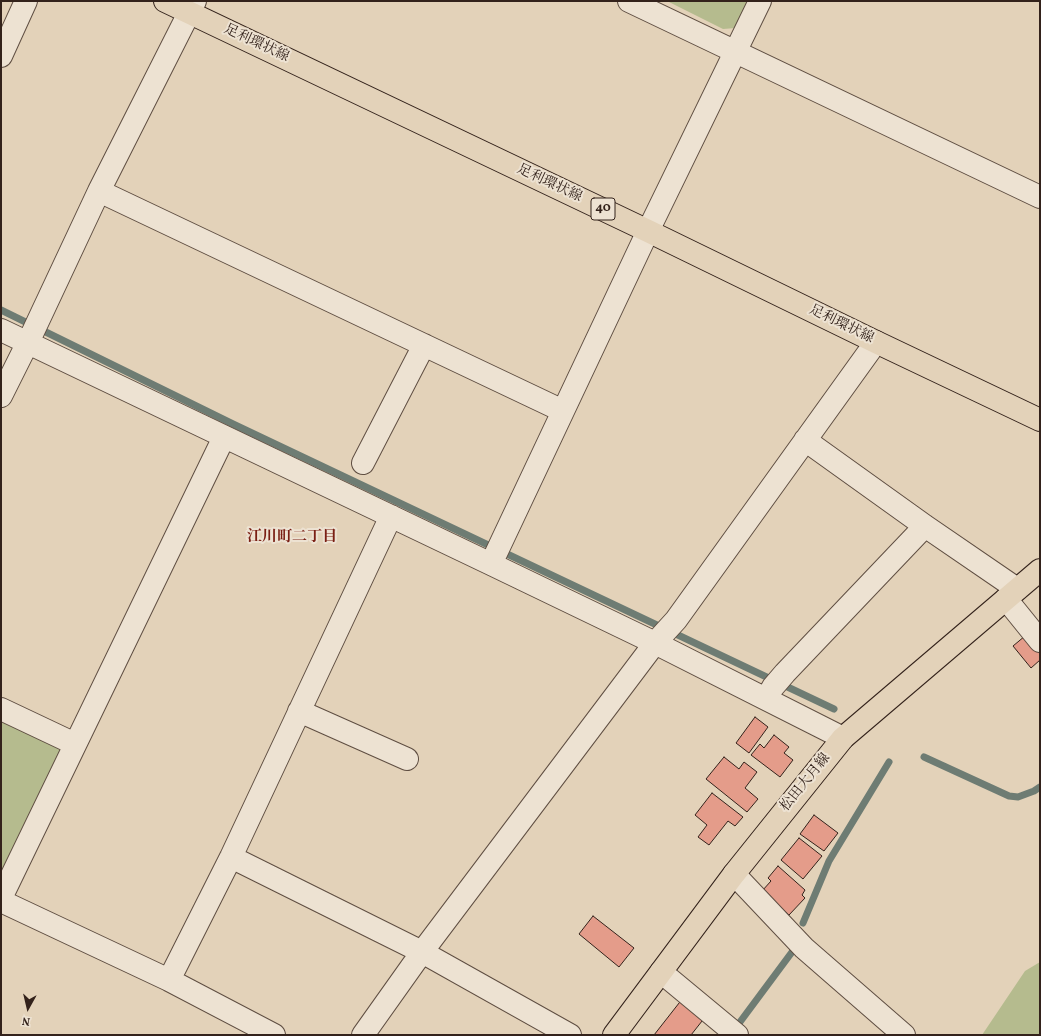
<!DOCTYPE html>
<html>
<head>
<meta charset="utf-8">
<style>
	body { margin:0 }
	#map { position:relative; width:1041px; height:1036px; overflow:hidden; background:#e3d2b9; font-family:Vollkorn,serif }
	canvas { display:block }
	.frame { position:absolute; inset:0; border:2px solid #33221b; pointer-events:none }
	.north { position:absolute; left:8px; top:988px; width:40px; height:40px; -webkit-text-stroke:3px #ede2d2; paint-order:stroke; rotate:188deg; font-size:11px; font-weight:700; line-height:16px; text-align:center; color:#33221b }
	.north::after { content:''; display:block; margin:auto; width:14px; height:18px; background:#33221b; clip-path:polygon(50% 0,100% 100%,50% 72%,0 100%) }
</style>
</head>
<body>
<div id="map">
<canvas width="1041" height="1036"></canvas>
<div class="frame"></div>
<div class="north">N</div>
</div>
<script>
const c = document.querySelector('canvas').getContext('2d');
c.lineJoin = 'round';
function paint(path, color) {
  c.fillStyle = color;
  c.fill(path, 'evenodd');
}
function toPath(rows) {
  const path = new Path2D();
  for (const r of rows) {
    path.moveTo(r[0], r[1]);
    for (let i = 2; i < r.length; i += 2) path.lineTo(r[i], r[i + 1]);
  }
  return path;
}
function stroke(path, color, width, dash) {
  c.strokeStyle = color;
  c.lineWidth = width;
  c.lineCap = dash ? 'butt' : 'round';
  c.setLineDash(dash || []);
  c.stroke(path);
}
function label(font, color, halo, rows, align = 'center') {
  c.font = font + ' Vollkorn,"Noto Serif JP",serif';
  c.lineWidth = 4;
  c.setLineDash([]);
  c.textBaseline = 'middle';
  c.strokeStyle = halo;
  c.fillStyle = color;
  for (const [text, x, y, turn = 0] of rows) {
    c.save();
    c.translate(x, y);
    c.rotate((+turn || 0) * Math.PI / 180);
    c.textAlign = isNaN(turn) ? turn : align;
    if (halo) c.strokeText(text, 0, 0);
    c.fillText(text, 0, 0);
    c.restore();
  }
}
paint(toPath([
	[667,1,749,1,736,28,723,29],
	[1,703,67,749,1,878],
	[1040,962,1040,1035,982,1035,1025,971]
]), '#b5bb8e');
stroke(toPath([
	[1,310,233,424,834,709],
	[924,757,1009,796,1018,797,1034,791,1040,787],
	[803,923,829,861,889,762],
	[740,1022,795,948]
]), '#6e7c73', 7);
const building = toPath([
	[1025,636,1040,654,1040,660,1031,668,1013,646,1025,636],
	[755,717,768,727,749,753,736,743,755,717],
	[774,735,789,747,784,753,793,760,780,777,751,755,760,744,764,748,774,735],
	[724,757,739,769,744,762,757,772,745,788,758,799,747,812,706,779,724,757],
	[712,793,743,817,735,826,728,821,709,845,698,837,707,825,695,815,712,793],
	[814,815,838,833,824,851,800,834,814,815],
	[799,838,822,856,803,879,781,860,799,838],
	[778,866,805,890,802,895,805,898,789,915,762,891,771,881,768,878,778,866],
	[593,916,634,948,619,967,579,934,593,916],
	[683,998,706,1016,691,1035,654,1035,683,998]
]);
paint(building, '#e49c8a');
stroke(building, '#33221b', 1);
const minor = toPath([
	[629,1,1040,197],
	[1,56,26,1],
	[99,191,563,411],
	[1,330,491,564,655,643,843,738],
	[1,396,32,334,99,191,195,1],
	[805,440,925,526,1017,589],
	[363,463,424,345],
	[491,564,648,231,760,1],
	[1006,599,1040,641],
	[766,699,773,687,785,673,925,526],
	[1,709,75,744],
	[299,711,407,759],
	[231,857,422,952,570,1035],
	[734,874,804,948,904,1035],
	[1,898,224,437],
	[1,901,169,980,274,1035],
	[661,972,737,1035],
	[169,980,231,857,391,516],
	[363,1035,422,952,655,643,676,620,876,342]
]);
const major = toPath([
	[165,1,648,231,876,342,1040,420],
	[614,1035,734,874,843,738,1040,570]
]);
stroke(minor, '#5f4e42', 24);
stroke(major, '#33221b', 24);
stroke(minor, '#ede2d2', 22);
stroke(major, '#e3d2b9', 22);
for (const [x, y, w] of [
	[603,209,24]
]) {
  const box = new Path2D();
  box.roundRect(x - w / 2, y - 11, w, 22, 3);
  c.fillStyle = '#ede2d2';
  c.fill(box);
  stroke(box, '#33221b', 1);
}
label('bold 13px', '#33221b', null, [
	["40",603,209]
]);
label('14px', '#33221b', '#ede2d2', [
	["足利環状線",256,44,25],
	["足利環状線",549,184,25],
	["足利環状線",841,325,26],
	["松田大月線",806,783,-51]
]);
label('bold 15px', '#7a1f14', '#ede2d2', [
	["江川町二丁目",292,538]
]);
</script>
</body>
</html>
